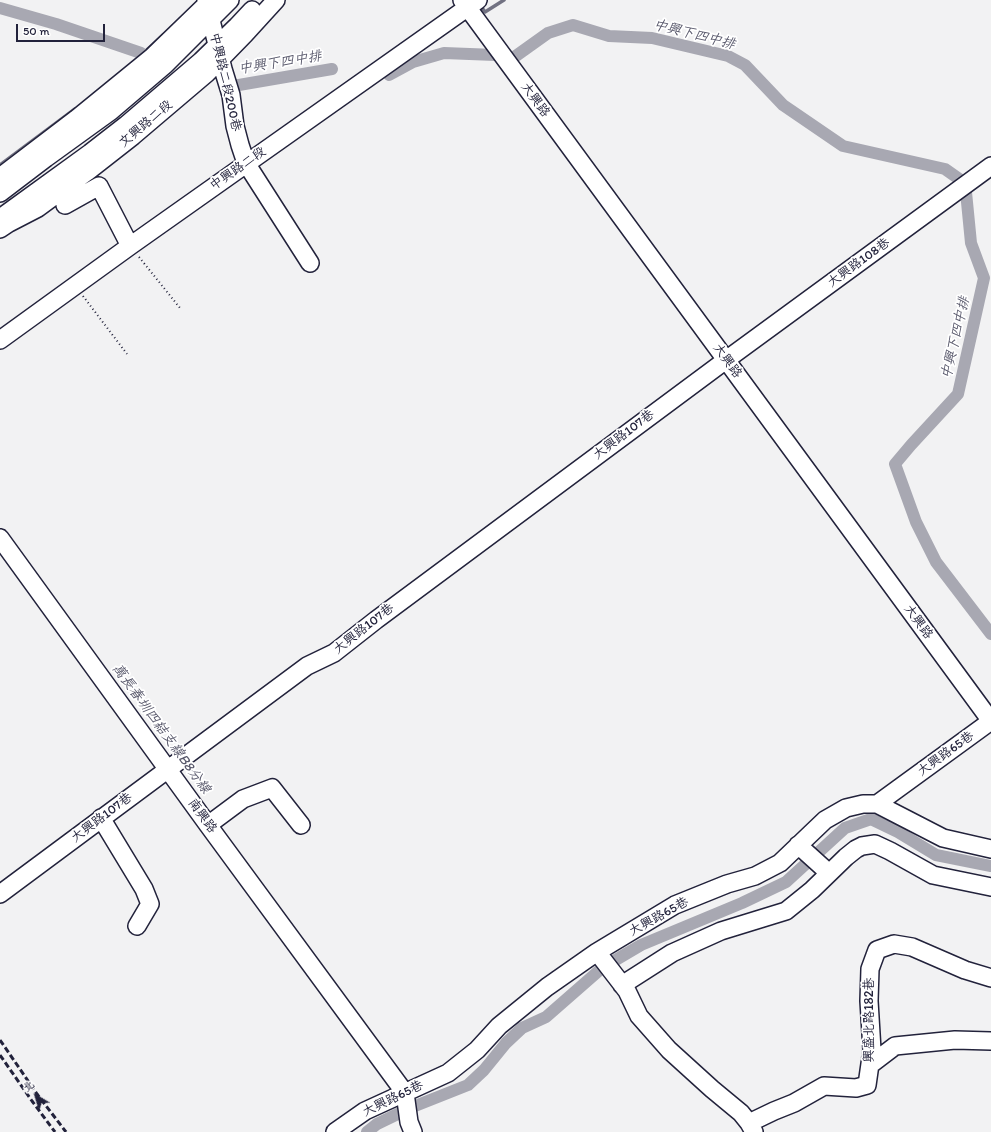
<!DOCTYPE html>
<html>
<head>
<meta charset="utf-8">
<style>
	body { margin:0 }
	#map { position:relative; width:991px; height:1132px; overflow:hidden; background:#f2f2f3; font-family:Itim,"LXGW WenKai TC",sans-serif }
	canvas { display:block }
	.north { position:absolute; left:16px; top:1076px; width:40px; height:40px; -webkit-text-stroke:3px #fff; paint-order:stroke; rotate:322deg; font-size:11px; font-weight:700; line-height:16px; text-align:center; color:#22223b }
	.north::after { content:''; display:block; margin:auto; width:14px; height:18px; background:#22223b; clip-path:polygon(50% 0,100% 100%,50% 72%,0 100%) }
	.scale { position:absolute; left:16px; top:24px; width:89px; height:18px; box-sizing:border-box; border:2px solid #22223b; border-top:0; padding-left:5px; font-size:12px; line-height:14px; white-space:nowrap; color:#22223b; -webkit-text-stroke:3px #fff; paint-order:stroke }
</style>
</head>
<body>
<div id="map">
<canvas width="991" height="1132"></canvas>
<div class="north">北</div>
<div class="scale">50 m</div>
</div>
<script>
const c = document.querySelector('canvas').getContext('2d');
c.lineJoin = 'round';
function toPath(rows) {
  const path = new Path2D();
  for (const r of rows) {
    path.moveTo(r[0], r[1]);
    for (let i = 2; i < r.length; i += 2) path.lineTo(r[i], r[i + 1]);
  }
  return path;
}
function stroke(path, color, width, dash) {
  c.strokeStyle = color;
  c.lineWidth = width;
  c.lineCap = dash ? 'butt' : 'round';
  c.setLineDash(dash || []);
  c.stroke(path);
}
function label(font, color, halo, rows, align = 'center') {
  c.font = font + ' Itim,"LXGW WenKai TC",sans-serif';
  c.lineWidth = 3.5;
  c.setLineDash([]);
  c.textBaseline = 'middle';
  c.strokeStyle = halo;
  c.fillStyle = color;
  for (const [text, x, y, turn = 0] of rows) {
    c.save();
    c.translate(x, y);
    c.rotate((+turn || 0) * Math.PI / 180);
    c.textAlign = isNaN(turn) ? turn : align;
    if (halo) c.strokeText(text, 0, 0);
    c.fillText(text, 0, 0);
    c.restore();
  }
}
stroke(toPath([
	[480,5,485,12,504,0],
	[137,59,163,35],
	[0,165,75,109]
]), '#727282', 3.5);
stroke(toPath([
	[0,8,56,24,141,53],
	[513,58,548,33,573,25,609,36,652,38,728,56,745,65,783,105,843,146,945,169,962,181],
	[389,75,413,62,444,53,495,55],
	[233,86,332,69],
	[966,192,971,243,984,278,958,394,911,445,895,464,916,522,936,562,991,634],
	[367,1132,377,1124,410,1108,468,1085,484,1070,506,1043,522,1028,546,1017,602,968,641,945,742,903,786,882,845,828,871,819,898,832,936,855,991,866]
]), '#a8a8b2', 12);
const minor = toPath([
	[206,0,223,69,231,95,235,126,240,145,246,163,310,263],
	[462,0,991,721],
	[0,177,76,119,152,57,211,0],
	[0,193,46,158,111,111,165,65,230,0],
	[65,205,99,186,130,246],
	[3,216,90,153,126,125,201,61,237,26,252,10],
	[0,229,9,223,38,208,87,172,133,136,206,74,245,34,276,0],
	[0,340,130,246,478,0],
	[0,538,208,825,405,1093,409,1122,413,1132],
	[877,804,943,838,991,849],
	[101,818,144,889,150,904,137,926],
	[208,825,243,799,272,788,301,825],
	[798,845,829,873],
	[0,894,307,666,334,653,376,620,726,360,991,166],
	[597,952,627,991,639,1016,669,1050,712,1089,741,1113,749,1123,754,1132],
	[622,985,672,953,721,931,786,911,812,890,846,857,856,849,862,846,875,844,890,851,933,875,991,887],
	[870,1065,895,1046,955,1040,991,1041],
	[749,1123,774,1111,794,1103,824,1086,856,1088,867,1085,872,1050,869,1001,870,969,877,950,894,944,912,947,965,970,991,978],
	[335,1132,365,1111,448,1073,477,1050,499,1026,547,987,597,952,675,905,727,884,755,876,780,863,825,820,846,808,863,804,877,804,991,721]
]);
stroke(minor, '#22223b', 20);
stroke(toPath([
	[139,257,180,308],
	[83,296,127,354]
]), '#22223b', 2, [1, 3]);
stroke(minor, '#fff', 17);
stroke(toPath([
	[0,1040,37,1094,66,1132],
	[0,1055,32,1101,55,1132]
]), '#22223b', 3, [6, 3]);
label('13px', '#22223b', '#fff', [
	["中興路二段200巷",225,82,77],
	["大興路",535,100,54],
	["文興路二段",146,124,-40],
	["中興路二段",238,169,-35],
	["大興路108巷",859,263,-36],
	["大興路",727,361,54],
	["大興路107巷",624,435,-37],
	["大興路",918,622,54],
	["大興路107巷",364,629,-38],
	["大興路65巷",946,754,-36],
	["南興路",202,816,54],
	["大興路107巷",102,818,-37],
	["大興路65巷",659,917,-29],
	["興盛北路182巷",870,1020,-90],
	["大興路65巷",393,1099,-26]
]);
label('italic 14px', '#58586b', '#fff', [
	["中興下四中排",694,35,14],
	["中興下四中排",280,63,-9],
	["中興下四中排",956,338,-77],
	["萬長春圳四結支線B8分線",161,729,54]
]);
</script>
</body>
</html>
